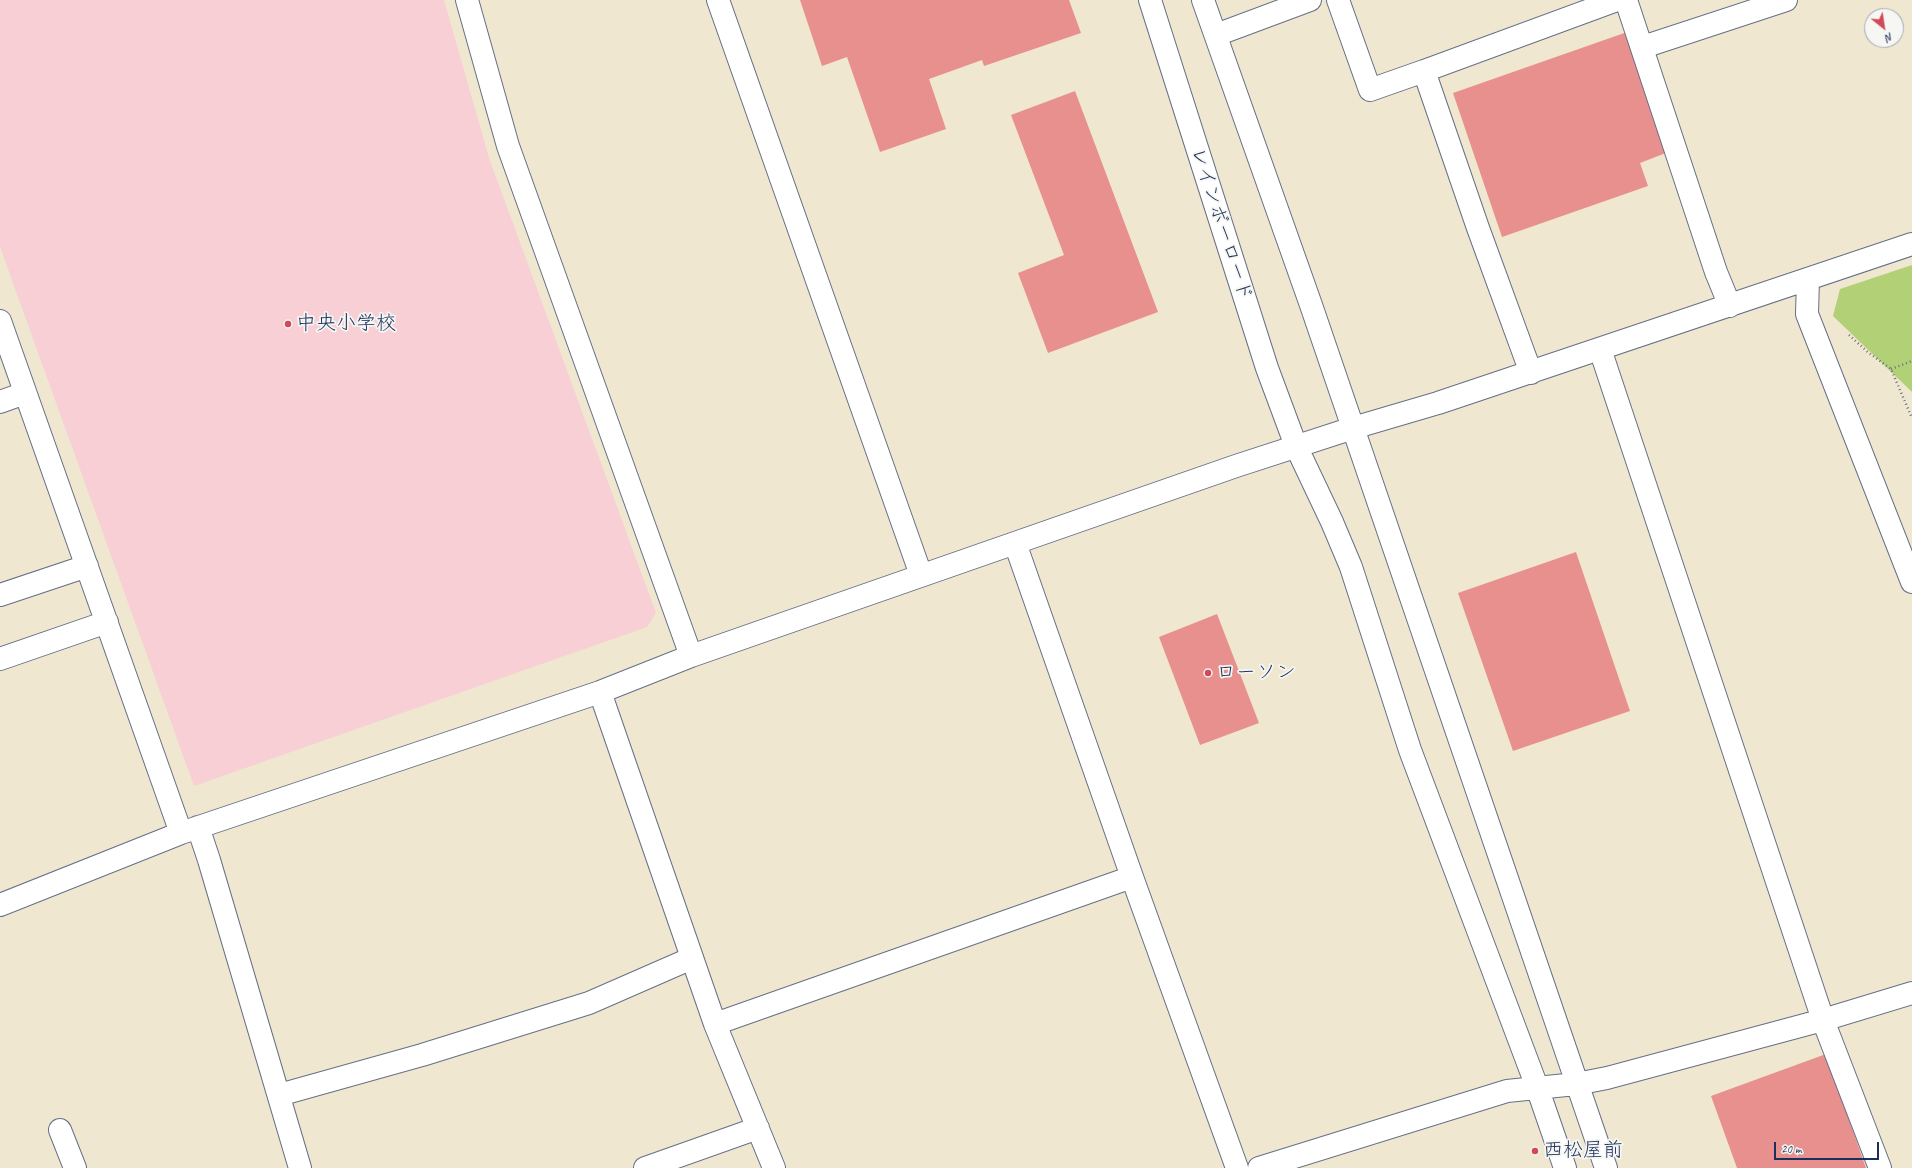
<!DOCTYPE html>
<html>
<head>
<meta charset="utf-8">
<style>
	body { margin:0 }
	#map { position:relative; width:1912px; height:1168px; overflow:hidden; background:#f0e7d0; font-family:Caveat,sans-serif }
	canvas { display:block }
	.north { position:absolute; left:1864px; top:8px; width:40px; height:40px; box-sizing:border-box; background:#f6f6f2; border:1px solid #9ea6b7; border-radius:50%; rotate:150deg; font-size:11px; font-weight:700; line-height:16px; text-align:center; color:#1b2f5e }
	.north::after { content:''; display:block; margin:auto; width:14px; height:18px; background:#d1495b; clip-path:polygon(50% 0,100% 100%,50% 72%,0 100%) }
	.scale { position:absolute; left:1774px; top:1142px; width:105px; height:18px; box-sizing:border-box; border:2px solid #1b2f5e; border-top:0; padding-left:5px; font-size:12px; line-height:14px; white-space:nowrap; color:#1b2f5e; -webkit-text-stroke:3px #f6f6f2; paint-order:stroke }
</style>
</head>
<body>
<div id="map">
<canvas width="1912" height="1168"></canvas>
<div class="north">N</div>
<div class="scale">20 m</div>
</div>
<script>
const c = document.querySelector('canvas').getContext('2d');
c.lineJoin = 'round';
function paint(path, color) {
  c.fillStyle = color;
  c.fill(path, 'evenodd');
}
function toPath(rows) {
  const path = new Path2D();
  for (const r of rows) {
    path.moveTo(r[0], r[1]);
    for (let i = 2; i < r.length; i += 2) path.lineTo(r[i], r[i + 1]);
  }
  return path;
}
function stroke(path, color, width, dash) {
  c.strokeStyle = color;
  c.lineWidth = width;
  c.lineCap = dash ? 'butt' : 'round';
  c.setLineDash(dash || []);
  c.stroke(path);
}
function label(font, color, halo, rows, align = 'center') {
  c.font = font + ' Caveat,"Klee One",sans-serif';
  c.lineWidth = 3.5;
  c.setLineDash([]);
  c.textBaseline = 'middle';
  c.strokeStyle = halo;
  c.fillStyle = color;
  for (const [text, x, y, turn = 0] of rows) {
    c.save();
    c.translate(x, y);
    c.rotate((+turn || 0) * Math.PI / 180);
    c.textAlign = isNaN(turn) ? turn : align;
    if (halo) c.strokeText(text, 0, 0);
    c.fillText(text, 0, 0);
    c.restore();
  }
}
paint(toPath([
	[0,0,444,0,489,158,656,613,647,627,194,786,0,247]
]), '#f7cfd4');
paint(toPath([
	[1912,265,1912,392,1833,316,1840,289]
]), '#b2d076');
paint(toPath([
	[800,0,1069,0,1081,33,984,66,982,60,929,79,946,129,880,152,847,57,822,66],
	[1630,31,1671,151,1640,163,1648,186,1502,237,1453,93],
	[1075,91,1158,312,1048,353,1018,273,1064,255,1011,115],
	[1576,552,1630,711,1513,751,1458,593],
	[1217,614,1259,723,1200,745,1159,637],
	[1826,1054,1866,1168,1737,1168,1711,1096]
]), '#e8908e');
const minor = toPath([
	[467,0,508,146,691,656],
	[718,0,921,575],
	[1150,0,1267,368,1296,446,1332,522,1351,567,1410,750,1537,1087,1565,1168],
	[1203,0,1311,305,1606,1168],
	[1338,0,1370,90,1424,71,1478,228,1531,373],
	[1626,0,1716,272,1730,306],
	[1216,35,1310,0],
	[1643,47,1786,0],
	[1424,71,1617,0],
	[1808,279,1807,314,1912,582],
	[0,321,181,833],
	[1600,349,1823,1020,1880,1168],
	[0,402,25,393],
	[1015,543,1132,877,1237,1168],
	[0,595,87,566],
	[0,659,107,622],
	[600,692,715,1024,774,1168],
	[198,827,209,860,300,1168],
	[0,905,181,833,600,692,691,656,1015,543,1236,466,1353,428,1438,403,1912,244],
	[715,1024,1132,877],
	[279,1095,422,1055,589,1003,692,958],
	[60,1130,75,1168],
	[645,1168,758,1128],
	[1259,1168,1507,1091,1576,1084,1607,1078,1823,1020,1912,993]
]);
stroke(minor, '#666f86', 24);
stroke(toPath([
	[1849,335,1869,353,1891,369,1912,418],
	[1891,369,1912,361]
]), '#666f86', 2.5, [1, 3]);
stroke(minor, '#fff', 22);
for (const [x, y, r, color] of [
	[288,324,4,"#d1495b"],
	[1208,673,4,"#d1495b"],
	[1535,1151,4,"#d1495b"]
]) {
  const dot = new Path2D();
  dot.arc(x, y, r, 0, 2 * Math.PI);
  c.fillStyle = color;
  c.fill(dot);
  stroke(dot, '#f6f6f2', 1.5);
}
label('20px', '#1b2f5e', '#f6f6f2', [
	["レインボーロード",1221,224,72]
]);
label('20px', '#1b2f5e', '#f6f6f2', [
	["中央小学校",296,324],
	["ローソン",1216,673],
	["西松屋前",1543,1151]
], 'left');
</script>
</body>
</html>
